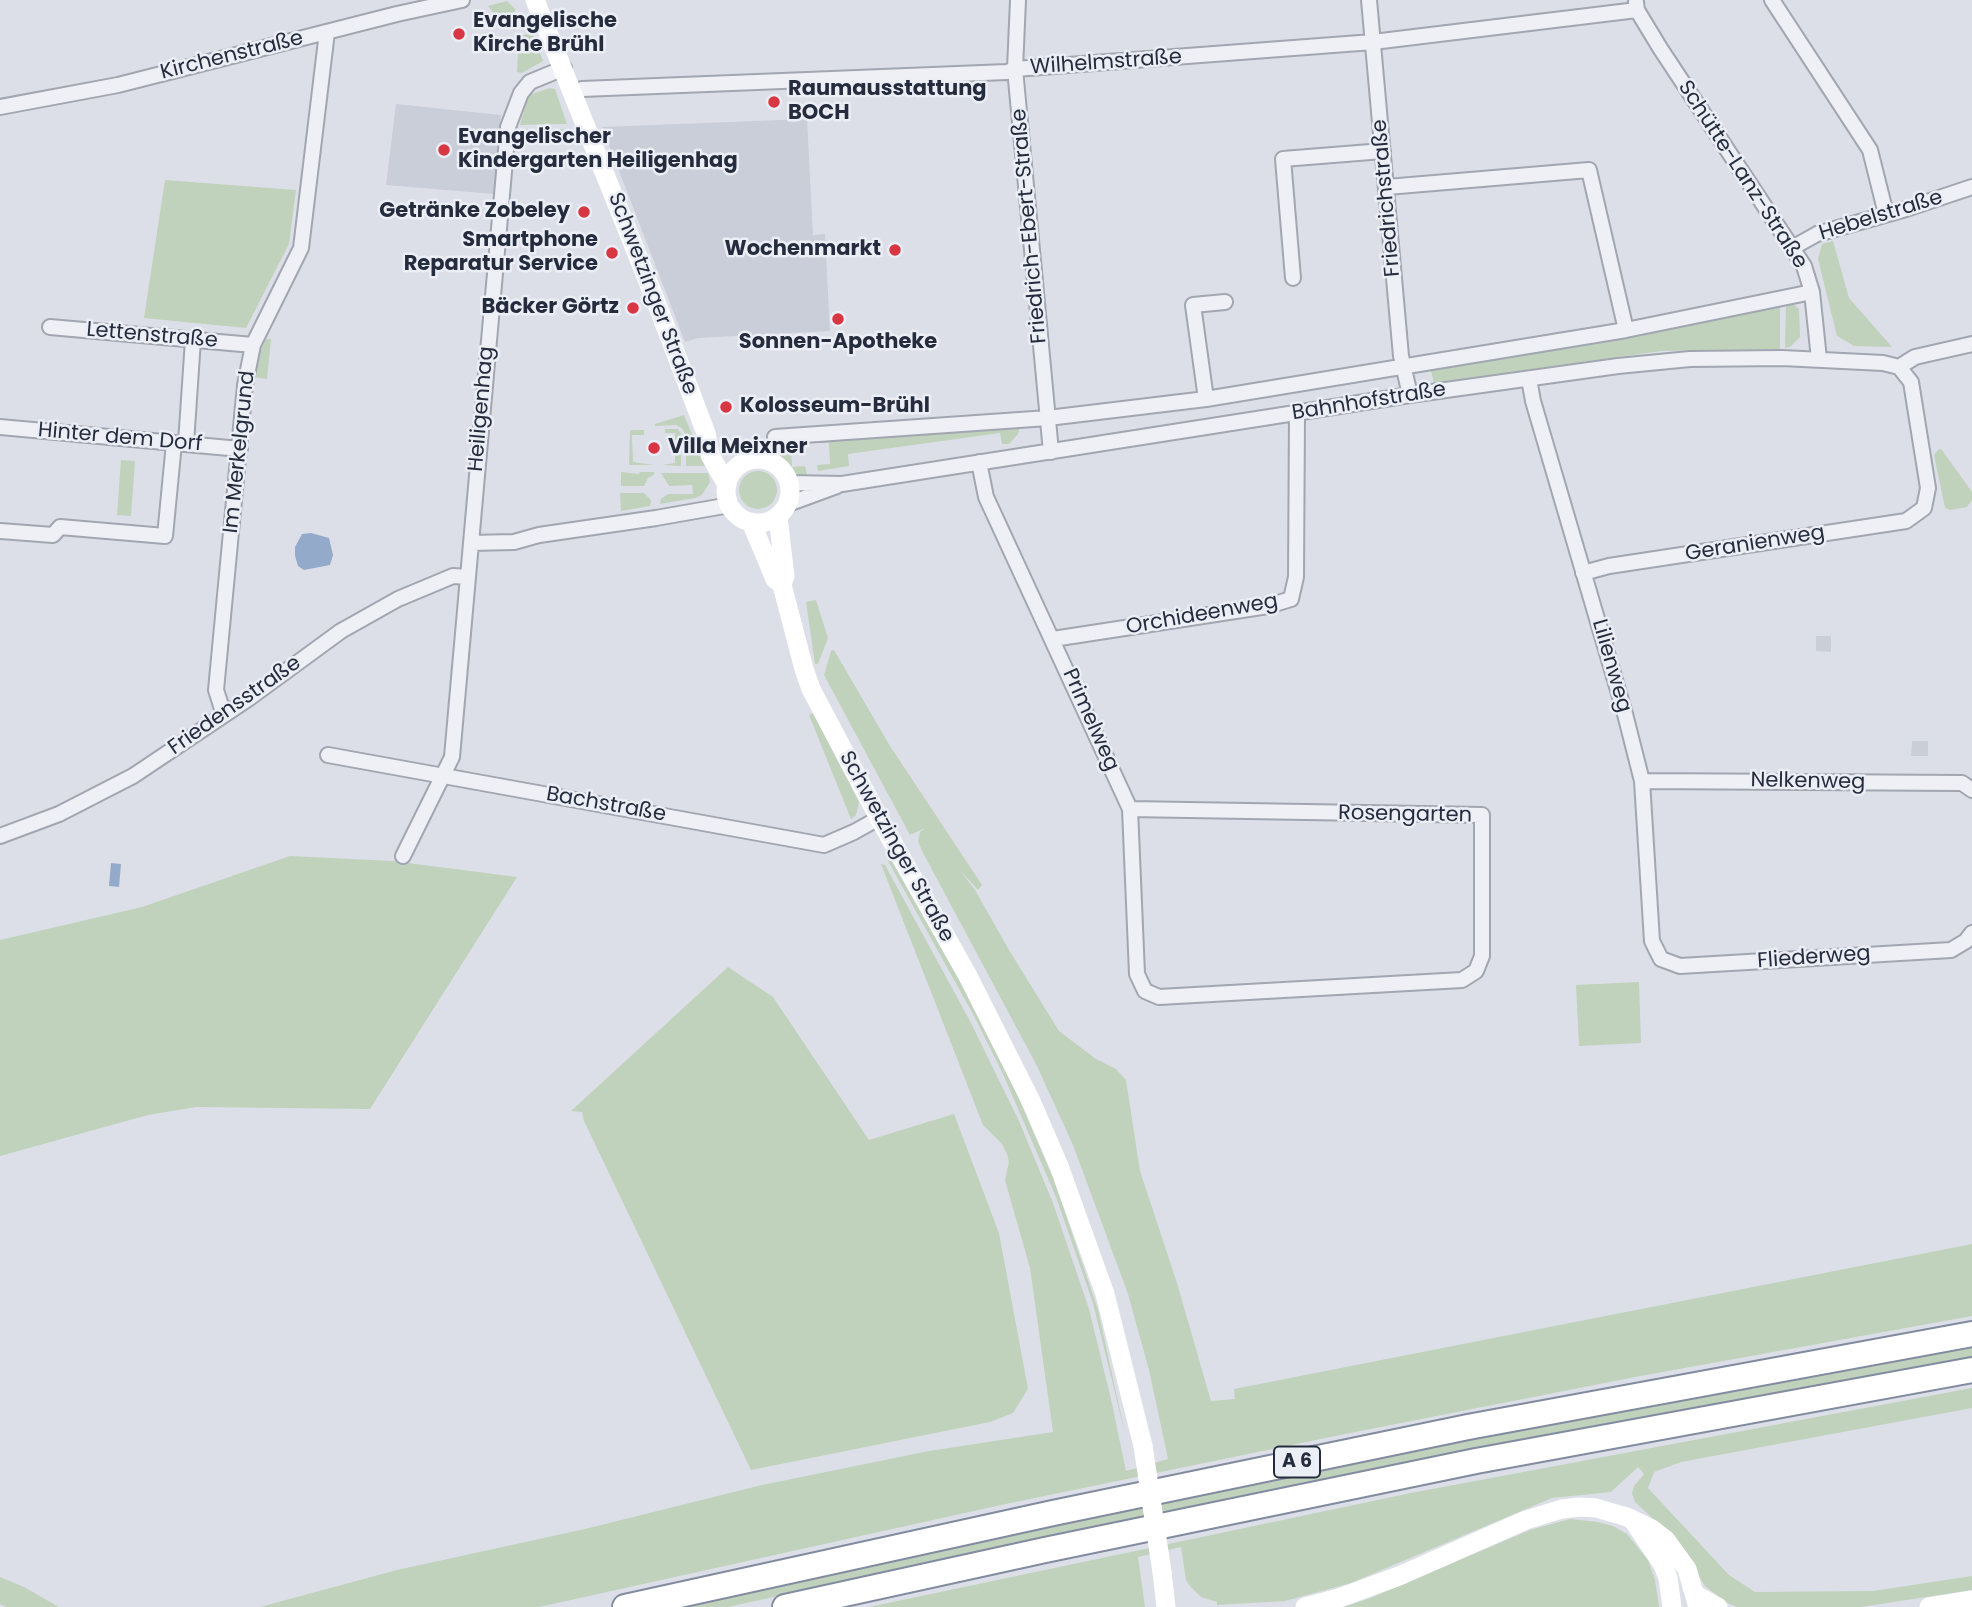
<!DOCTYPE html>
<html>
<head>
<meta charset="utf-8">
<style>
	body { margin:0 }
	canvas { display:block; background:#dcdfe7 }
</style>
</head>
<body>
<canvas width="1972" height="1607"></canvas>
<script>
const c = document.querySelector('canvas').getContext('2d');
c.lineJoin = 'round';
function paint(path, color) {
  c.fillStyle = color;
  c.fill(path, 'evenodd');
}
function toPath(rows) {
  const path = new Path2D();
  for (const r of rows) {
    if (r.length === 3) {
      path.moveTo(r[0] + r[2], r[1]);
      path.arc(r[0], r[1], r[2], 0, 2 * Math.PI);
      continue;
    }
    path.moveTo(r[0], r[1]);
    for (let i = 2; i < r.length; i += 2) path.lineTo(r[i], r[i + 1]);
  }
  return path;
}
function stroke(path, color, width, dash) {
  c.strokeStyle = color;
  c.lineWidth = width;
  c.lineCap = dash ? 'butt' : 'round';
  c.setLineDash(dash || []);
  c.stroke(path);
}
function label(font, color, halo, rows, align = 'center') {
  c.font = font + ' Poppins,sans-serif';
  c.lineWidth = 5;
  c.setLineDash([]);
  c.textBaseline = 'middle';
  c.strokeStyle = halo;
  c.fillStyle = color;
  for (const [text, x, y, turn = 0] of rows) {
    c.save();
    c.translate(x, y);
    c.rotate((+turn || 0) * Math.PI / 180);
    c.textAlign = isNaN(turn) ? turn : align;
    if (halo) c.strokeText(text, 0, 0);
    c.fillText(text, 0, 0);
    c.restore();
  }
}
paint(toPath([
	[396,104,501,115,494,194,386,185],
	[807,119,813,235,825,234,830,331,698,338,685,342,602,127],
	[1816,636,1831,636,1831,652,1816,651],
	[1912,741,1928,741,1928,756,1911,756]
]), '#caced9');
paint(toPath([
	[507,1,515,9,515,31,501,22,488,6],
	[532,33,543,61,522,73,517,72,519,36],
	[550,88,555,89,567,124,520,125,529,95],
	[519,129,568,129,573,140,513,138],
	[165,180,296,190,289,244,246,328,144,318],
	[1833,241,1849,298,1892,347,1854,346,1837,336,1818,259,1822,244],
	[1791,302,1799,309,1800,337,1790,347,1785,348,1786,303],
	[1780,305,1780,349,1661,351,1434,383,1431,371],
	[266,339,271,339,267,379,254,377,258,357],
	[684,415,705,466,686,466,686,456,690,453,691,447,682,428,676,425,655,426,655,424],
	[1020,426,1018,434,1009,444,1002,444,1000,433,848,454,849,466,818,471,817,465,830,464,829,443,816,443,816,440],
	[665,429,678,429,682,435,682,439,677,442,676,447,681,456,681,466,662,465,675,463,675,434,676,433,665,433],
	[630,430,644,430,644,435,632,435,633,462,654,465,629,465],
	[803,438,803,444,791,445,792,467,805,466,806,470,807,475,802,477,796,475,780,457,770,452,734,447,738,442,771,440,773,452,788,451,788,439],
	[1939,449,1942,450,1972,492,1972,500,1967,507,1950,510,1945,508,1934,455],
	[121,460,135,461,131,516,117,515],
	[758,490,19],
	[621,472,639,474,640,472,654,472,654,475,648,478,644,486,621,486],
	[661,473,708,473,710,482,702,495,695,498,660,504,661,499,668,494,693,494,692,485,669,486],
	[620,493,644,493,651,500,650,506,621,511],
	[816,600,828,638,818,664,815,664,806,602],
	[834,650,890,746,982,885,978,890,959,869,975,890,1009,950,1059,1031,1096,1059,1116,1069,1126,1080,1140,1171,1177,1283,1211,1401,1235,1399,1234,1389,1972,1244,1972,1316,1635,1377,1340,1435,1001,1505,539,1607,260,1607,397,1570,585,1529,762,1485,929,1451,1053,1432,1030,1268,1005,1180,1009,1162,1007,1154,1002,1144,983,1125,881,864,885,865,970,1021,1019,1121,1053,1203,1089,1309,1111,1399,1126,1471,1168,1459,1149,1370,1128,1294,1073,1145,1036,1064,922,851,918,841,920,832,925,828,910,835,824,675,831,651],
	[813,713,859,802,856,815,851,819,809,715],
	[886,851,959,980,1016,1092,1054,1180,1098,1310,1126,1438,1093,1303,1056,1197,1003,1074,973,1014,888,861],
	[290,856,392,861,517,877,370,1109,196,1107,148,1115,0,1156,0,940,142,907],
	[728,967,773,997,869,1140,954,1114,999,1233,1028,1389,1013,1413,990,1422,751,1470,584,1121,582,1112,571,1111],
	[1639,982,1641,1043,1579,1046,1576,985],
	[1972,1346,1972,1357,1513,1441,1083,1529,728,1607,679,1607,1227,1488,1608,1412],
	[1972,1388,1972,1408,1681,1462,1654,1472,1648,1488,1729,1575,1755,1592,1873,1591,1972,1576,1972,1590,1861,1607,1737,1607,1725,1602,1705,1586,1678,1542,1635,1502,1632,1493,1634,1486,1644,1474,1638,1467,1611,1492,1552,1498,1351,1583,1285,1601,1217,1605,1217,1602,1201,1597,1190,1586,1186,1580,1181,1547,1138,1557,1145,1607,869,1607,1411,1493],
	[1570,1519,1598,1522,1613,1526,1627,1534,1648,1560,1655,1580,1659,1607,1343,1607,1368,1599,1530,1530],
	[0,1577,24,1587,59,1607,6,1607,0,1604]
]), '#c0d2bc');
paint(toPath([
	[311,533,329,538,333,555,330,565,304,570,298,566,295,556,295,547,302,534],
	[111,863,121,864,119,887,109,886]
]), '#94aaca');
const minor = toPath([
	[1018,0,1015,69,1051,452],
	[1369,0,1401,356,1410,395],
	[1772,0,1870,150,1886,214],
	[1636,2,1637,10,1660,48,1804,266,1812,292,1819,359],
	[574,92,582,89,1007,72,1015,69,1373,42,1637,10],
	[0,107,118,85,397,14,462,0],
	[1387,187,1589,170,1626,330],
	[1792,248,1817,234,1906,209,1972,187],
	[1293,278,1283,159,1383,151],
	[50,327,253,345],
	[1899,367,1915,357,1972,344],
	[1529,379,1533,401,1625,714,1642,781,1652,941,1661,959,1680,966,1951,950,1966,941,1972,933],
	[1206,399,1193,305,1225,302],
	[0,427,240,449],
	[775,437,1048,418,1206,399,1626,330,1812,292],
	[186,443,193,340],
	[979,462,986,497,1130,809,1137,974,1145,991,1159,997,1462,980,1476,971,1482,956,1482,815,1130,809],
	[790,483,842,484,1410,395,1618,366,1690,359,1782,358,1883,363,1899,367],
	[788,504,837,486],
	[0,531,53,535,60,527,165,536,174,443],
	[471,543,514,542,539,535,656,518,730,505],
	[1583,573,1609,566,1906,521,1924,508,1928,488,1911,382,1899,367],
	[1053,639,1268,606,1291,599,1296,577,1297,414],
	[224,715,216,690,245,385,253,345,301,248,327,32],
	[328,755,824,845,854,832,879,818],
	[1642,781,1962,783,1972,790],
	[0,836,59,814,133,776,248,699,341,631,398,599,453,576,468,577],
	[403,856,452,757,508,127,521,93,530,82,564,68]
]);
const motorway = toPath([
	[625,1607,1053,1513,1468,1427,1972,1334],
	[785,1607,1045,1550,1476,1461,1972,1370]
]);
stroke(minor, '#a1a6b1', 18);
stroke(motorway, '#828b9f', 28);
stroke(minor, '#eff0f5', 14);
stroke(toPath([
	[535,0,655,299,706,433,710,455,727,485],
	[758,491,32],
	[778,517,785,576,782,584],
	[751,522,775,579,782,585,804,669,811,689,879,818,968,976,1031,1101,1059,1166,1105,1294,1143,1446],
	[1634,1522,1663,1565,1668,1578,1672,1607],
	[1162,1572,1166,1607],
	[1696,1595,1718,1607],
	[1305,1607,1339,1598,1399,1576,1526,1520,1562,1509,1580,1507,1596,1508,1627,1517,1652,1529,1666,1540,1687,1569,1698,1607],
	[1929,1607,1972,1600]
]), '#fff', 19);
stroke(motorway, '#fff', 24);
stroke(toPath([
	[1143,1446,1162,1572]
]), '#fff', 19);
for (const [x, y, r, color] of [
	[459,34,7,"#d73643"],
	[774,102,7,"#d73643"],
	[444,150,7,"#d73643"],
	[584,212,7,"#d73643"],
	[895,250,7,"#d73643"],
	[612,253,7,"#d73643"],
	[633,308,7,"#d73643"],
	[838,319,7,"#d73643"],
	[726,407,7,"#d73643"],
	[654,448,7,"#d73643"]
]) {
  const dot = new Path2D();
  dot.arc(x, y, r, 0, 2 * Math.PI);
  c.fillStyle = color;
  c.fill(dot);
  stroke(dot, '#ebeef5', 2.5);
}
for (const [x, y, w] of [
	[1297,1462,46]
]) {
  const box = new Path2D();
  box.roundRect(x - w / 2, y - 15.5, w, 31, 5);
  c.fillStyle = '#ebeef5';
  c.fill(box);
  stroke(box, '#252c3e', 2);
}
label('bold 19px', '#252c3e', null, [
	["A 6",1297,1462]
]);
label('bold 21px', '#252c3e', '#ebeef5', [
	["Evangelische",473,22],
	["Kirche Brühl",473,46],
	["Raumausstattung",788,90],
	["BOCH",788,114],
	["Evangelischer",458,138],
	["Kindergarten Heiligenhag",458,162],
	["Getränke Zobeley",570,212,"right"],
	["Smartphone",598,241,"right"],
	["Reparatur Service",598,265,"right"],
	["Wochenmarkt",881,250,"right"],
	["Bäcker Görtz",619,308,"right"],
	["Sonnen-Apotheke",838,343,"center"],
	["Kolosseum-Brühl",740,407],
	["Villa Meixner",668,448]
], 'left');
label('21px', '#252c3e', '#ebeef5', [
	["Kirchenstraße",232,56,-14],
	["Wilhelmstraße",1106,63,-4],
	["Schütte-Lanz-Straße",1742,175,57],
	["Friedrichstraße",1387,198,-95],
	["Hebelstraße",1881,216,-17],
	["Friedrich-Ebert-Straße",1030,226,-95],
	["Schwetzinger Straße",652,294,69],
	["Lettenstraße",152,336,5],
	["Bahnhofstraße",1369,402,-9],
	["Heiligenhag",482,409,-85],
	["Hinter dem Dorf",120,438,5],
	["Im Merkelgrund",240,452,-84],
	["Geranienweg",1755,544,-9],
	["Orchideenweg",1202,615,-10],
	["Lilienweg",1611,666,74],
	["Friedensstraße",235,706,-35],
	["Primelweg",1090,720,66],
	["Nelkenweg",1808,782,1],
	["Bachstraße",606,805,10],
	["Rosengarten",1405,815,1],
	["Schwetzinger Straße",896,847,61],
	["Fliederweg",1814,958,-4]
]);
</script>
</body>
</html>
